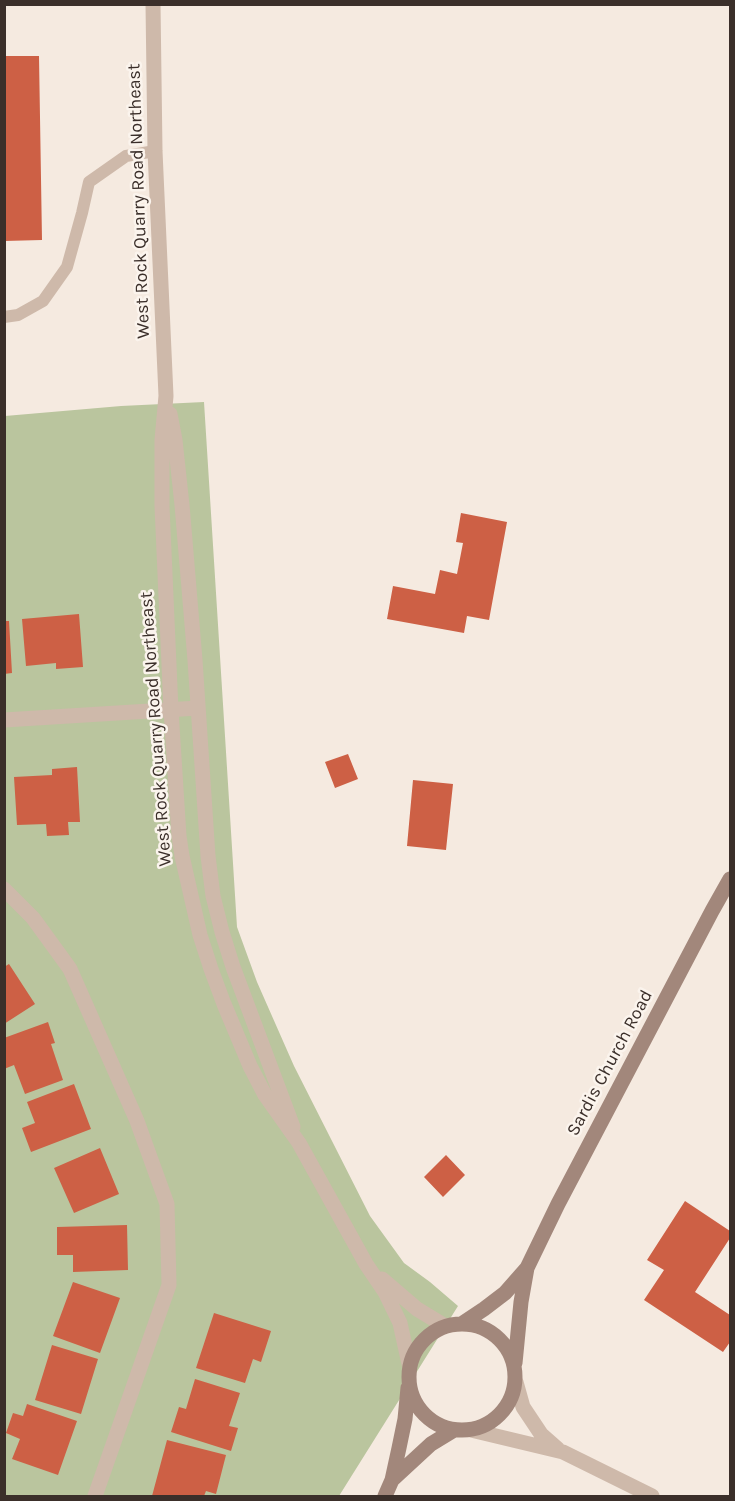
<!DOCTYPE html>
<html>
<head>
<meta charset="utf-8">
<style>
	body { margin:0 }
	#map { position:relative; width:735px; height:1501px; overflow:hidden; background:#f5eae0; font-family:Karla,sans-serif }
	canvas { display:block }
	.frame { position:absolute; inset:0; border:6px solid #3b2f2a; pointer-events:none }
</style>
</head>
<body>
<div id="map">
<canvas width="735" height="1501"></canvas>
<div class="frame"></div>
</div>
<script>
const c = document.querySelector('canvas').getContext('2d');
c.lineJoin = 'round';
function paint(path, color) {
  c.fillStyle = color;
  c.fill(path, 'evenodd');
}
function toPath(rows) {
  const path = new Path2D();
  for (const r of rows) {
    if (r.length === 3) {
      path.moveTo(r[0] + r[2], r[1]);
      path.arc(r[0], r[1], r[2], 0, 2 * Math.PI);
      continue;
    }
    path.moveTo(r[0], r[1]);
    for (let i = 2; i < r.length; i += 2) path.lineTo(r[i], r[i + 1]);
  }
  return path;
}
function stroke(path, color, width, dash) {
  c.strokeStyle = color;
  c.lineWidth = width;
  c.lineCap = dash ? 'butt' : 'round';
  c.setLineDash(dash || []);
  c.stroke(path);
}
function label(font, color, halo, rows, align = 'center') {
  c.font = font + ' Karla,sans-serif';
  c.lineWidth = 5;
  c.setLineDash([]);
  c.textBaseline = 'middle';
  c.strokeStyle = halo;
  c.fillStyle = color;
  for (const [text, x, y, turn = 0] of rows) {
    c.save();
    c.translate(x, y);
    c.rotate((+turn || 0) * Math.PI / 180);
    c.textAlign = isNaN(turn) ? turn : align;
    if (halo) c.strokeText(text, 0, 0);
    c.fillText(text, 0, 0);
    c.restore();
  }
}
paint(toPath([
	[204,402,237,927,257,982,294,1066,370,1216,404,1263,430,1282,458,1306,339,1496,5,1496,5,416,121,406]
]), '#bac59e');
paint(toPath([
	[4,56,39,56,42,240,4,241],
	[461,513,507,522,489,620,467,616,464,633,387,619,393,586,435,594,440,570,457,574,463,543,456,542],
	[79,614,83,667,56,669,56,663,26,666,22,619],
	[4,621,9,621,12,673,4,674],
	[348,754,358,779,335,788,325,762],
	[77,767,80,822,68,822,69,835,47,836,46,824,17,825,14,777,52,775,52,769],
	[413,780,453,784,446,850,407,846],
	[9,964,35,1004,4,1024,4,967],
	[48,1022,55,1043,51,1044,63,1080,25,1094,14,1065,4,1069,4,1038],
	[74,1084,91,1129,31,1152,22,1128,35,1123,27,1102],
	[100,1148,119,1194,74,1213,54,1168],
	[446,1155,465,1175,443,1197,424,1177],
	[685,1201,730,1231,730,1238,695,1292,730,1315,730,1342,723,1352,644,1300,664,1270,647,1260],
	[127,1225,128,1270,73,1272,73,1255,57,1255,57,1227],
	[73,1282,120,1298,100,1353,53,1336],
	[214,1313,271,1331,261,1362,253,1359,245,1383,196,1368],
	[52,1345,98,1359,81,1414,35,1400],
	[195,1379,240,1393,229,1426,238,1428,231,1451,171,1432,179,1407,186,1409],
	[27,1404,77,1421,58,1475,12,1459,20,1439,6,1433,13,1413,23,1416],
	[167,1440,226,1455,216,1494,206,1491,204,1496,152,1496]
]), '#cd6045');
stroke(toPath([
	[4,317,18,315,43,301,67,267,82,213,89,182,126,156,155,151]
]), '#ceb9aa', 12);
stroke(toPath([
	[153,4,155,151,166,396,162,440,162,506,171,710,179,836,182,856,200,935,211,969,224,1004,250,1066,265,1095,299,1143,366,1264,385,1292,400,1323,409,1364],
	[170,414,175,440,182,505,195,660,208,856,213,896,222,932,233,967,293,1127],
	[4,720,198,708],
	[4,889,33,918,70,969,137,1121,167,1204,169,1285,95,1496],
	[382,1279,417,1309,445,1326],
	[516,1382,523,1407,541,1434,558,1449],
	[471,1430,563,1452,652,1496]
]), '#ceb9aa', 15);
stroke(toPath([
	[463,1323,484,1309,505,1293,527,1268,558,1204,712,911,730,879],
	[462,1377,53],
	[515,1363,521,1302,527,1268],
	[392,1480,431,1444,454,1430],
	[385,1496,392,1480,399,1448,405,1419,408,1388]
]), '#a2877b', 15);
label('18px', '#3b2f2a', '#fbf4ed', [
	["West Rock Quarry Road Northeast",139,201,-92],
	["West Rock Quarry Road Northeast",156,729,-94],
	["Sardis Church Road",610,1063,-62]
]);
</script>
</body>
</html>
